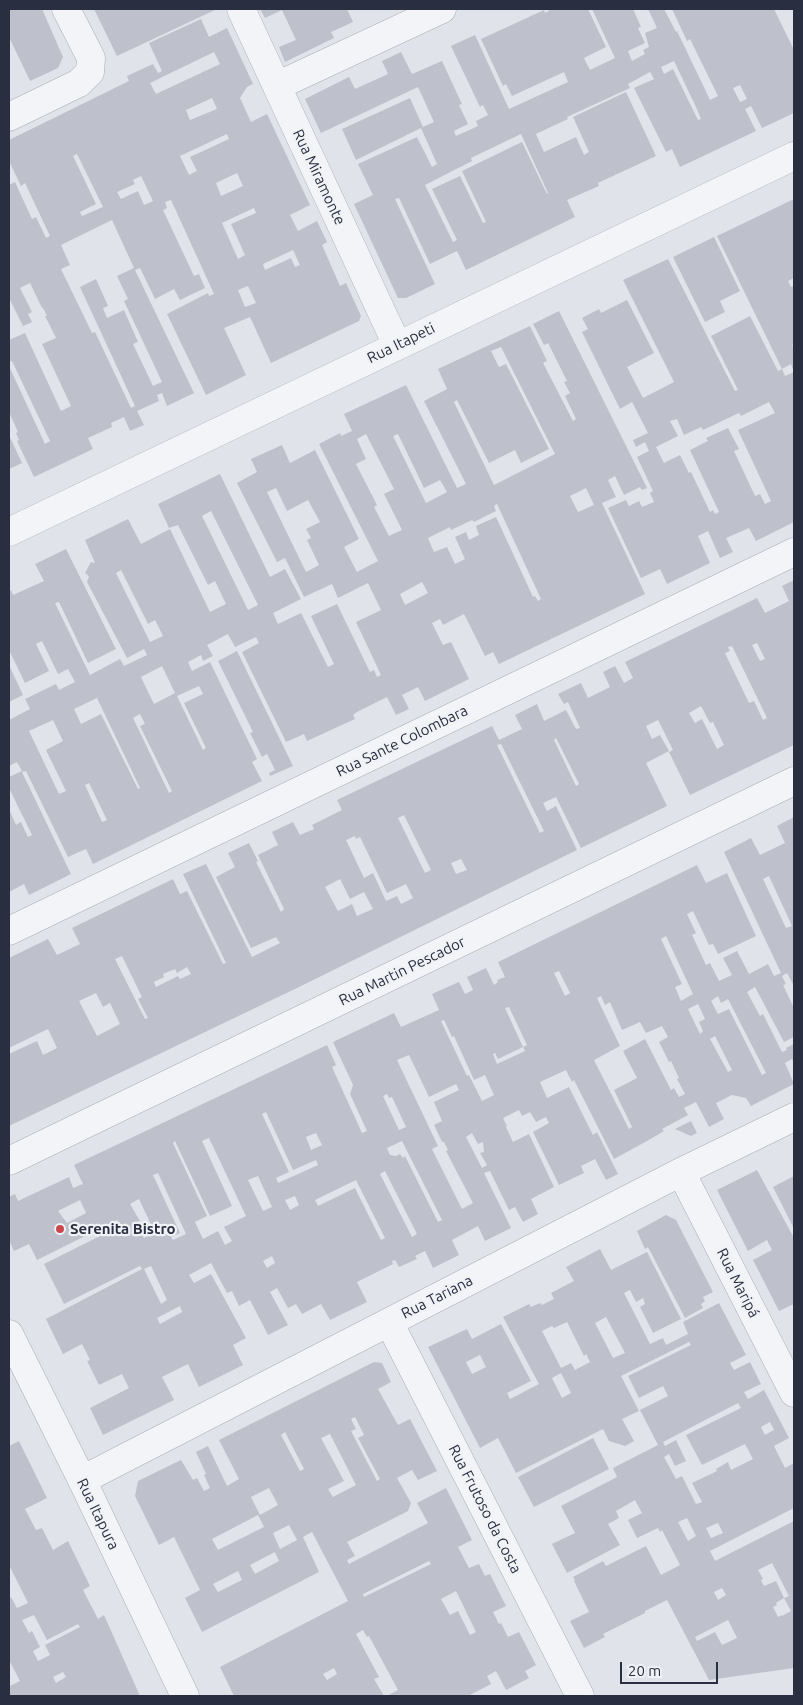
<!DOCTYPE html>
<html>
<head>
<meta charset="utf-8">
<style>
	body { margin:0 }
	#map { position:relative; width:803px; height:1705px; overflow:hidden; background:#e0e3e9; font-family:Ubuntu,sans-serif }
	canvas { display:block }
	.frame { position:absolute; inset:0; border:10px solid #292f40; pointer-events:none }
	.scale { position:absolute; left:620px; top:1662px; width:98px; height:22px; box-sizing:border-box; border:2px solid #292f40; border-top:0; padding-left:6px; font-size:15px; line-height:18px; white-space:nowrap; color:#292f40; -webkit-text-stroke:4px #f0f2f6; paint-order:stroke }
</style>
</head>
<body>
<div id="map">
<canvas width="803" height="1705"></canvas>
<div class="frame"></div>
<div class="scale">20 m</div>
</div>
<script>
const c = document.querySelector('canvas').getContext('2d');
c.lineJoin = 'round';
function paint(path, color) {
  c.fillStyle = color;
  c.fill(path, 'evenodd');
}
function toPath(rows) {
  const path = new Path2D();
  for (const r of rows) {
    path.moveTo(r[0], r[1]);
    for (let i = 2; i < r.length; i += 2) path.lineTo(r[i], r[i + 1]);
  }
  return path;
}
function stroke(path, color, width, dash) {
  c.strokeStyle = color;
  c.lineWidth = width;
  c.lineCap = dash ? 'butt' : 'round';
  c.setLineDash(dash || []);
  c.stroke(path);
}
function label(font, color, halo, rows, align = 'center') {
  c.font = font + ' Ubuntu,sans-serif';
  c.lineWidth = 4.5;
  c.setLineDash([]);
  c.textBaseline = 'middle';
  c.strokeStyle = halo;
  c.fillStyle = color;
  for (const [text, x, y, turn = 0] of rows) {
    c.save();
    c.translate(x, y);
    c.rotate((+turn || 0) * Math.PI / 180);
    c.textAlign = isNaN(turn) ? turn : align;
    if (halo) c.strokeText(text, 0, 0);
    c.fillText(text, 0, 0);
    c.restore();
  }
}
paint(toPath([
	[9,9,42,9,63,57,58,68,30,81,9,37],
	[94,9,217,9,117,56],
	[260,9,347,9,353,22,331,32,334,38,285,62,279,47,296,40,282,10,265,18],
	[548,9,588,9,606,47,584,58,590,70,615,58,592,9,633,9,641,27,638,28,645,43,628,51,632,61,645,54,643,50,649,47,645,33,657,28,648,9,664,9,676,32,677,31,710,100,718,96,690,39,687,41,672,9,774,9,794,50,794,113,762,128,751,106,745,109,756,131,680,167,672,149,666,152,634,88,654,79,650,72,628,84,630,88,567,117,568,119,536,134,544,152,576,137,584,155,589,152,573,117,626,92,656,156,598,183,599,186,567,200,575,217,466,270,457,251,430,264,399,198,395,199,435,284,406,298,398,298,354,204,373,195,358,164,417,137,432,167,437,164,421,128,356,160,342,129,410,98,423,127,434,122,418,87,321,133,305,99,349,77,355,89,388,74,382,61,401,52,412,74,442,61,462,104,459,105,468,124,454,131,456,136,478,126,476,121,488,115,483,105,480,107,451,46,475,35,509,109,568,82,564,72,512,96,506,84,503,86,481,39,544,10,545,13,549,11],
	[674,61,696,107,701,119,698,120,673,69,664,74,661,67],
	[740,85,747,99,740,102,733,88],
	[521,134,548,193,547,194,522,142,462,171,486,222,483,223,460,176,432,189,457,240,453,242,425,185,472,161,471,158],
	[201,19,209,37,227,28,253,84,247,87,240,98,251,122,267,114,310,205,290,215,298,231,317,221,327,242,322,245,340,286,346,283,361,316,359,321,271,363,250,317,224,328,246,375,206,395,167,314,208,293,209,296,214,294,171,200,165,202,167,208,163,210,194,276,199,274,205,288,180,300,174,289,155,299,140,268,135,270,194,393,167,406,162,393,157,395,159,401,137,411,144,425,130,431,124,417,111,423,112,427,88,438,93,449,34,477,17,441,19,440,16,433,18,432,9,412,9,366,45,444,50,441,12,361,9,362,9,340,25,333,61,411,71,406,42,344,56,338,45,316,47,316,43,308,42,308,30,283,20,288,32,312,28,314,32,322,23,326,9,298,9,185,15,182,32,219,36,217,46,238,50,236,25,183,21,186,9,161,9,140,129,81,127,76,153,64,158,73,162,71,149,43],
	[214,52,220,64,156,94,150,83],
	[212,98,217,109,190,120,186,110],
	[227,134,229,139,190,157,197,171,189,175,180,156],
	[77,154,103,207,82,216,80,212,96,204,73,156],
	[237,173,243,186,221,196,216,183],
	[141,176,153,201,144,205,138,191,121,199,117,192,135,184,133,180],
	[254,208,256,213,231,224,245,255,238,259,222,223],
	[112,220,134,268,117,276,128,299,124,301,162,382,153,386,133,344,138,342,124,310,107,318,103,308,108,306,96,279,80,287,135,406,131,408,95,332,92,333,61,269,70,265,61,245],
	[293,250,300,265,295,267,291,258,265,270,263,264],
	[248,286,256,303,245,307,238,290],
	[794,199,794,278,788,281,791,287,794,285,794,344,792,345,794,349,794,522,756,541,749,528,726,538,733,552,720,558,708,531,698,536,710,563,667,584,660,569,641,578,608,508,626,500,629,506,639,501,642,507,654,502,650,493,653,491,637,457,649,451,645,442,636,447,633,440,648,433,632,402,620,409,582,332,588,329,582,318,599,309,601,313,627,300,654,353,627,367,643,398,674,382,623,280,668,259,735,391,738,390,711,336,750,316,778,371,782,369,717,236],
	[791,364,794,372,785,376,782,369],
	[769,402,775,413,738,430,771,501,765,504,760,494,755,496,734,451,739,449,728,428,706,438,708,441,690,450,719,512,715,514,713,510,710,512,691,472,689,473,680,455,664,463,656,447,678,436,670,421,677,419,684,435,701,427,703,430,739,413,741,416],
	[714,237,740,291,720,301,725,312,705,322,673,257],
	[559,311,647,488,642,490,640,487,624,495,615,476,608,480,616,497,602,503,645,594,499,664,493,652,485,656,464,614,443,625,440,619,432,623,443,645,451,642,469,679,425,701,418,687,402,695,409,709,396,715,387,697,357,712,353,715,355,719,307,741,304,734,286,742,242,652,259,643,256,637,235,647,228,634,207,645,213,656,203,661,201,655,188,662,192,671,210,662,257,759,252,762,262,781,93,864,86,849,68,857,26,771,22,772,71,874,29,895,24,884,9,892,9,809,16,825,21,822,28,837,32,835,9,788,9,777,22,771,17,762,9,766,9,720,30,709,25,699,56,684,59,690,75,682,68,669,58,674,42,641,36,644,49,671,25,683,9,650,9,591,11,590,13,595,44,581,35,564,66,549,116,649,88,663,59,602,55,603,90,675,120,659,124,666,147,655,144,649,127,658,87,582,89,576,85,573,91,562,95,563,85,540,128,519,141,544,170,529,210,612,226,604,215,581,208,585,178,525,169,528,158,504,220,474,270,577,285,569,301,599,273,613,278,624,301,613,328,667,334,664,311,616,337,604,370,672,374,670,377,677,381,675,356,622,381,610,368,583,338,598,332,584,304,597,285,558,277,562,237,483,257,472,251,459,282,445,290,463,315,450,359,539,344,547,357,572,378,561,319,444,340,433,341,436,352,431,344,414,406,385,457,488,466,484,424,401,447,389,438,369,530,326,547,361,543,363,573,421,576,419,565,396,570,393,564,382,567,381,548,343,544,345,533,324],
	[501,347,555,454,494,485,454,402,457,400,489,463,515,450,521,463,549,449,506,364,499,367,491,351],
	[366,434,394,489,384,494,402,530,389,536,374,507,377,505,356,464,366,459,357,439],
	[398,434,424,488,440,480,447,492,426,503,393,436],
	[276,488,287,511,308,500,320,522,306,529,311,538,307,540,319,565,306,572,267,492],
	[586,488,594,505,578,512,570,496],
	[497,504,541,599,538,601,535,596,533,597,496,517,476,526,479,535,469,540,466,532,455,537,465,559,455,564,447,547,434,552,428,538,450,527,451,530,472,520,474,522,496,511,494,506],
	[211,511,258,605,248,610,202,516],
	[121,570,148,624,155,620,163,636,150,642,116,573],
	[422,582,428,593,405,605,400,594],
	[162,666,175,693,154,704,141,677],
	[199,686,203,694,184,703,206,748,203,750,177,696],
	[97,698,140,788,138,789,101,714,81,724,74,709],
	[140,714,145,724,140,726,172,791,169,793,133,718],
	[53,720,63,741,46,750,66,791,59,794,29,731],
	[89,783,107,820,102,822,85,785],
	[9,435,22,463,9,469],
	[794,580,794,745,690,795,669,752,673,750,658,720,646,726,652,739,660,735,669,751,646,763,667,806,581,848,556,797,543,803,547,811,556,806,577,850,299,987,9,1126,9,1054,37,1041,43,1055,57,1048,48,1029,9,1048,9,958,48,939,57,955,80,944,72,928,173,879,180,894,187,891,223,964,226,963,183,874,206,864,252,957,280,943,276,937,251,948,216,877,235,867,228,853,249,843,258,861,256,862,281,912,284,909,258,855,278,845,272,832,293,822,300,835,314,829,312,825,342,810,337,800,492,726,499,740,522,729,515,715,537,704,544,721,566,710,576,729,580,728,568,702,564,704,558,694,581,683,588,698,610,687,603,672,615,666,624,683,633,678,625,662,757,598,765,613,789,601,782,586],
	[757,643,765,659,760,661,752,645],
	[732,646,767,718,763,720,754,701,749,703,725,653,730,651,728,647],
	[701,706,710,723,713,722,724,745,717,749,702,719,695,723,689,713],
	[556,738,579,784,576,786,554,740],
	[501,744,544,831,540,833,497,745],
	[404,815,431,870,425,873,398,818],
	[355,836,356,839,360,837,387,893,406,884,413,898,401,904,397,896,386,901,373,873,364,878,346,840],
	[461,859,467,870,456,874,451,863],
	[340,879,350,899,364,892,373,909,357,916,352,904,338,911,325,887],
	[122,956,142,997,138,999,148,1018,145,1019,115,959],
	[187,967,191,974,180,979,178,976,156,987,154,982,164,977,163,974,175,969,177,973],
	[96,993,103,1007,110,1003,120,1024,97,1036,79,1001],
	[237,651,293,766,270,776,269,773,275,770,267,754,262,757,250,733,253,732,218,661],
	[9,665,23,695,9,702],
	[794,817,794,986,787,973,782,976,786,984,783,985,794,1008,794,1037,784,1042,755,987,747,992,760,1016,763,1014,782,1052,787,1050,786,1048,794,1044,794,1063,792,1059,785,1063,794,1084,751,1106,746,1098,732,1095,716,1103,724,1119,709,1127,696,1102,684,1108,688,1115,662,1129,664,1131,647,1141,614,1159,574,1080,572,1082,566,1070,540,1082,547,1098,569,1087,593,1135,597,1132,618,1174,606,1180,595,1159,581,1166,584,1173,559,1185,533,1132,549,1123,546,1117,536,1122,530,1112,522,1116,519,1110,503,1118,507,1126,506,1127,513,1142,529,1134,554,1187,531,1199,538,1214,523,1222,515,1207,509,1210,490,1171,484,1173,511,1228,485,1241,478,1226,452,1240,459,1255,433,1268,425,1251,415,1256,417,1259,399,1267,395,1260,392,1261,393,1264,357,1282,367,1302,330,1320,321,1304,302,1314,296,1304,288,1308,277,1288,270,1292,288,1325,268,1335,250,1300,239,1306,232,1291,227,1293,211,1263,189,1275,194,1283,211,1274,246,1338,233,1345,243,1365,199,1387,188,1364,162,1377,174,1400,103,1435,90,1408,129,1388,122,1374,99,1385,87,1361,90,1360,82,1344,63,1354,46,1319,142,1269,140,1266,64,1304,44,1264,120,1226,117,1220,37,1260,29,1244,14,1251,9,1240,9,1197,15,1194,18,1201,69,1177,73,1188,83,1184,74,1165,327,1045,336,1065,332,1067,362,1133,367,1131,350,1094,353,1085,333,1042,394,1013,401,1027,439,1010,432,994,459,982,465,994,473,990,467,977,486,968,494,985,498,982,497,980,505,977,498,962,697,865,706,883,727,873,756,936,718,954,713,944,709,945,693,911,687,914,696,933,692,935,706,965,710,963,719,981,732,975,723,958,737,951,749,974,768,964,774,976,781,973,724,852,751,838,760,855,785,843,777,826],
	[769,876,792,926,786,928,763,879],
	[666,936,693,994,681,1001,675,987,682,984,661,939],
	[559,971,570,993,565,996,554,973],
	[601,996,605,1005,610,1002,622,1030,640,1022,646,1033,662,1026,668,1037,659,1042,669,1062,671,1061,679,1078,677,1079,685,1094,679,1097,674,1088,671,1090,645,1039,623,1051,637,1078,614,1090,632,1127,629,1129,594,1060,620,1046,597,998],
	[718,996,721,1003,728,999,766,1073,762,1075,729,1009,718,1014,711,1001],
	[698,1004,705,1019,699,1022,703,1031,700,1034,688,1009],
	[509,1007,527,1045,523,1047,505,1008],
	[444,1020,452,1037,454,1036,474,1080,485,1075,494,1095,482,1101,469,1075,467,1076,441,1021],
	[715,1036,732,1070,728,1072,710,1039],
	[523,1047,525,1051,497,1064,493,1054,495,1053,498,1059],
	[409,1055,429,1097,456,1084,459,1090,434,1102,442,1121,434,1125,442,1142,444,1142,448,1150,446,1151,473,1203,462,1209,432,1149,438,1146,397,1060],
	[387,1094,389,1098,392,1097,406,1127,399,1130,383,1096],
	[266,1112,293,1170,316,1160,318,1165,278,1183,276,1178,289,1172,262,1114],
	[316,1133,322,1145,311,1150,306,1137],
	[472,1133,478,1144,483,1142,484,1152,480,1153,487,1165,482,1168,466,1137],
	[209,1138,246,1216,224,1227,232,1241,225,1245,218,1231,203,1239,195,1222,207,1216,173,1143,175,1141,210,1216,232,1206,202,1141],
	[402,1141,442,1220,438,1222,405,1156,403,1158,400,1154,396,1156,390,1155,387,1148],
	[385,1171,417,1234,412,1237,380,1174],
	[158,1173,186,1234,173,1240,171,1237,180,1233,153,1175],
	[258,1176,272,1207,263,1211,248,1180],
	[356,1180,385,1238,381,1240,355,1188,318,1206,315,1200],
	[295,1196,299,1205,290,1210,285,1200],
	[139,1199,155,1233,144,1238,135,1223,140,1221,130,1204],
	[80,1200,86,1213,67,1223,58,1211],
	[272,1256,275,1263,267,1268,263,1261],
	[151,1266,167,1300,161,1304,144,1269],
	[180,1306,182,1312,160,1324,157,1318],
	[691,1121,697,1133,691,1136,675,1129],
	[757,1170,794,1238,794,1304,779,1311,753,1260,772,1250,767,1240,748,1251,717,1190],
	[794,1176,794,1229,773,1187],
	[666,1215,676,1220,713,1292,703,1297,705,1301,701,1304,703,1308,685,1318,648,1247,645,1249,637,1231],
	[600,1249,611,1270,647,1252,681,1319,653,1333,640,1307,645,1304,643,1298,636,1302,630,1290,624,1293,650,1344,663,1338,666,1345,688,1334,683,1322,719,1303,746,1355,730,1363,734,1370,750,1362,761,1384,744,1392,748,1399,764,1390,789,1438,774,1446,785,1468,794,1463,794,1508,710,1551,715,1561,794,1521,794,1668,709,1680,667,1600,645,1611,645,1613,603,1634,605,1637,584,1648,570,1621,589,1612,574,1581,575,1580,573,1577,603,1561,606,1566,646,1546,661,1575,680,1565,662,1530,660,1532,658,1528,637,1538,628,1520,642,1513,635,1500,616,1511,619,1518,608,1524,620,1545,567,1573,552,1544,575,1533,561,1506,617,1477,613,1468,658,1445,640,1410,668,1396,663,1386,639,1398,628,1376,691,1345,689,1342,621,1376,639,1411,622,1419,634,1441,625,1446,609,1441,603,1429,516,1473,498,1438,480,1448,428,1347,467,1329,472,1339,501,1324,531,1381,507,1393,510,1399,539,1384,503,1317,529,1304,531,1307,540,1303,542,1305,554,1299,551,1293,574,1281,566,1267],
	[606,1317,625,1353,613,1358,595,1323],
	[567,1322,584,1356,586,1354,590,1362,575,1370,571,1363,561,1368,542,1331,552,1326,554,1328],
	[480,1355,486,1367,472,1374,466,1362],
	[561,1373,571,1393,562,1398,552,1378],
	[738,1403,741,1408,686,1435,702,1465,745,1444,753,1459,731,1470,728,1462,716,1469,717,1471,692,1483,702,1502,696,1504,682,1476,676,1479,664,1457,669,1454,675,1466,686,1461,676,1440,665,1446,663,1442],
	[770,1422,774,1430,765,1435,761,1427],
	[687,1518,696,1536,688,1541,678,1522],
	[718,1523,723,1533,711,1538,706,1528],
	[772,1563,789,1596,784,1598,791,1611,782,1616,782,1615,778,1617,773,1607,777,1605,776,1603,784,1598,776,1581,764,1586,761,1580,763,1579,758,1570],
	[722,1588,726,1595,718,1600,714,1592],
	[728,1620,737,1638,722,1645,715,1632,697,1641,695,1637],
	[374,1362,382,1363,391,1382,378,1389,398,1425,410,1419,437,1471,418,1480,412,1470,397,1478,411,1503,408,1511,347,1542,355,1556,347,1560,349,1564,428,1523,417,1503,446,1488,472,1540,458,1547,469,1568,479,1564,485,1576,490,1574,506,1606,493,1612,499,1624,501,1623,508,1637,519,1632,536,1665,525,1671,529,1678,506,1690,496,1671,487,1676,491,1684,468,1696,387,1696,398,1690,369,1636,367,1637,363,1630,356,1634,379,1677,374,1679,384,1696,234,1696,220,1667,348,1601,312,1532,303,1537,319,1572,202,1632,185,1598,200,1590,174,1537,159,1545,135,1496,138,1481,181,1460,193,1480,197,1478,204,1491,210,1488,204,1475,206,1474,196,1452,208,1446,227,1486,239,1479,219,1440],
	[355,1417,364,1435,358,1438,380,1479,377,1481,351,1431,356,1429,351,1419],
	[285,1432,304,1469,300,1471,281,1435],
	[330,1434,356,1485,333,1497,328,1489,344,1481,321,1438],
	[269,1488,278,1505,260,1515,251,1497],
	[258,1515,264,1527,218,1550,212,1539],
	[289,1525,297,1540,280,1549,273,1533],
	[275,1552,279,1561,255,1574,250,1565],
	[429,1561,431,1564,364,1597,363,1594],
	[238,1571,242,1580,218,1592,213,1584],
	[456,1591,476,1632,470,1635,458,1611,450,1615,441,1599],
	[334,1668,337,1674,327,1680,323,1674],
	[593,1438,609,1469,534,1507,518,1477],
	[19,1441,47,1498,25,1509,36,1530,42,1528,53,1550,68,1541,90,1586,83,1590,98,1619,104,1615,140,1696,9,1696,9,1683,10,1686,20,1681,9,1660,9,1599,11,1597,17,1608,28,1603,9,1565,9,1446],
	[34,1615,47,1640,78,1624,80,1627,45,1645,50,1655,38,1661,33,1651,40,1647,32,1631,29,1633,22,1620],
	[63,1672,66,1677,56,1683,53,1677]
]), '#bec1cb');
const minor = toPath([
	[241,9,397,345],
	[277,86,442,9],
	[9,117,79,83,90,72,91,58,66,9],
	[9,532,794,156],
	[9,931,794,552],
	[9,1161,794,781],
	[681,1172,794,1393],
	[389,1322,580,1696],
	[82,1480,681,1172,794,1117]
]);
const tertiary = toPath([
	[9,1334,82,1480,185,1696]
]);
stroke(minor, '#a9adb6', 29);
stroke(tertiary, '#a9adb6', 29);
stroke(minor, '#f3f4f7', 28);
stroke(tertiary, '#f3f4f7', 28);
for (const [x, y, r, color] of [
	[60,1229,5,"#ca494e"]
]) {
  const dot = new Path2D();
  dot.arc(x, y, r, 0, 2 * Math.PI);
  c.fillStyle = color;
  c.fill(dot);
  stroke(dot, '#f0f2f6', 2);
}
label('15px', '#292f40', '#f0f2f6', [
	["Rua Miramonte",319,177,65],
	["Rua Itapeti",401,343,-26],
	["Rua Sante Colombara",402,741,-26],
	["Rua Martin Pescador",402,971,-26],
	["Rua Maripá",738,1283,63],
	["Rua Tariana",437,1297,-27],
	["Rua Frutoso da Costa",485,1509,63],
	["Rua Itapura",98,1514,64]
]);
label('bold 15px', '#292f40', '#f0f2f6', [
	["Serenita Bistro",70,1229]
], 'left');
</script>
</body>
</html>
